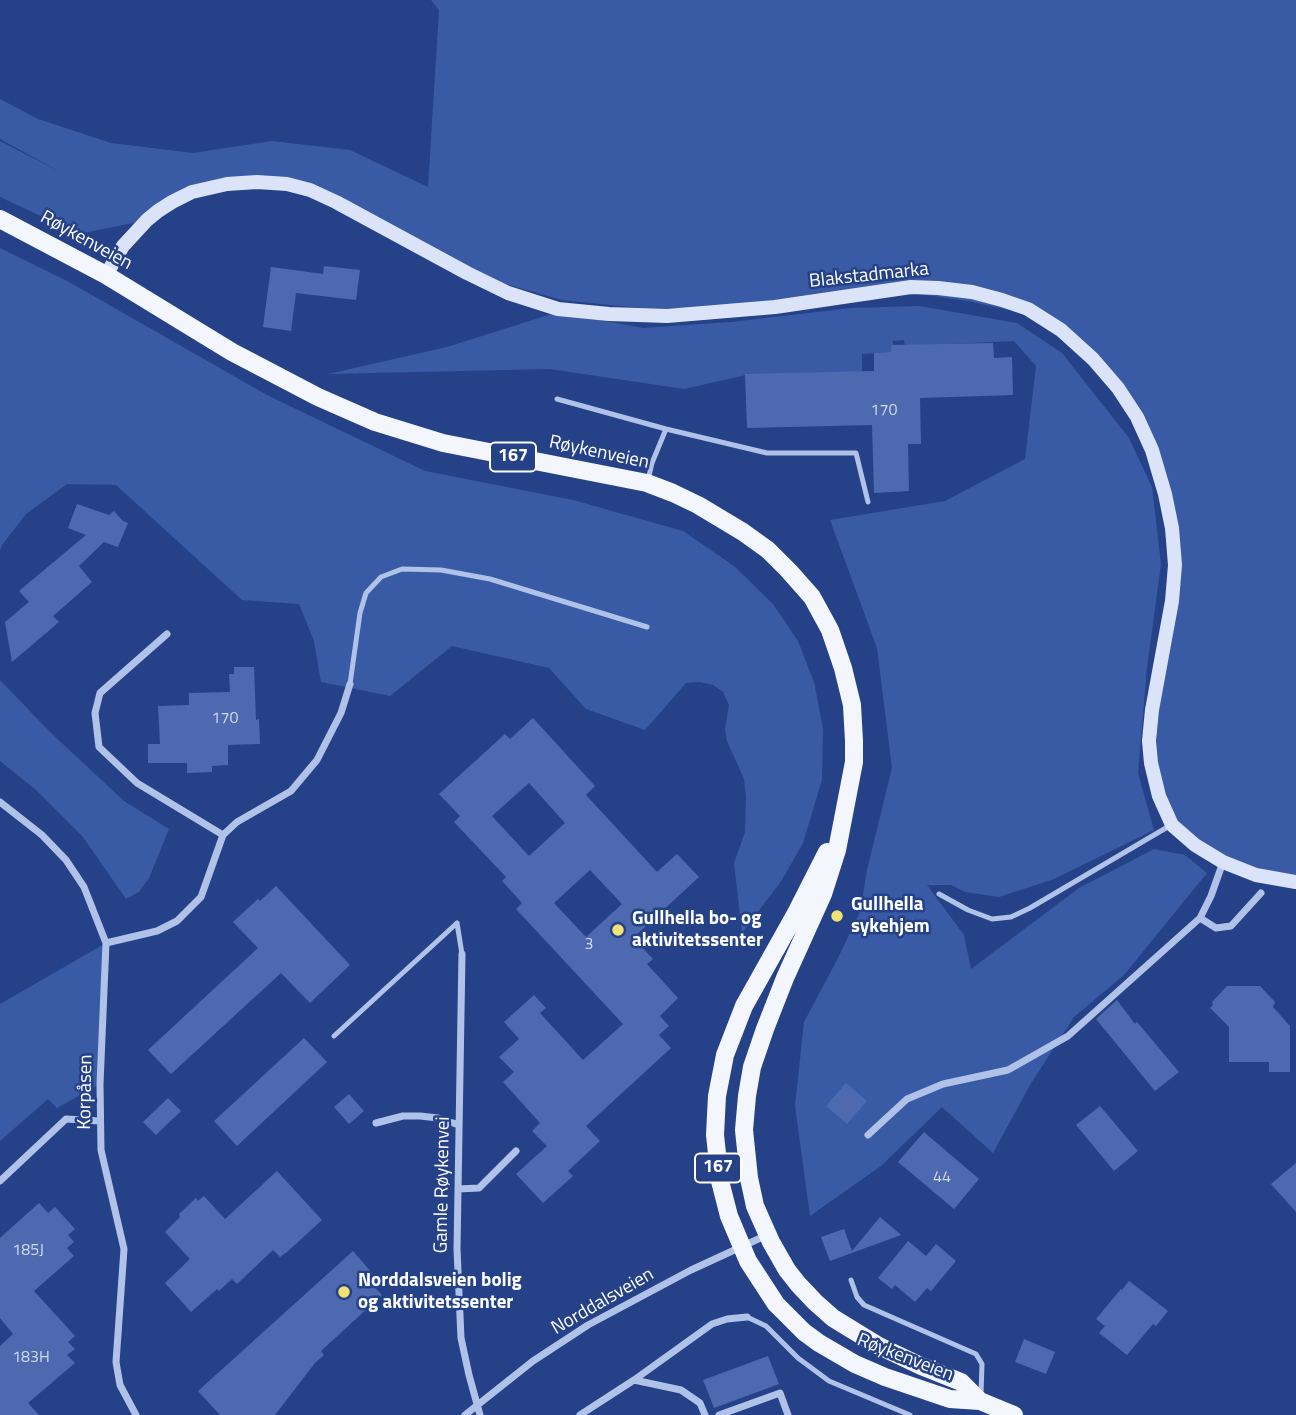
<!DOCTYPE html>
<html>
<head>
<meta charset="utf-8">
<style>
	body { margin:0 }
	canvas { display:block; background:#254188 }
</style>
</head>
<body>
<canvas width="1296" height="1415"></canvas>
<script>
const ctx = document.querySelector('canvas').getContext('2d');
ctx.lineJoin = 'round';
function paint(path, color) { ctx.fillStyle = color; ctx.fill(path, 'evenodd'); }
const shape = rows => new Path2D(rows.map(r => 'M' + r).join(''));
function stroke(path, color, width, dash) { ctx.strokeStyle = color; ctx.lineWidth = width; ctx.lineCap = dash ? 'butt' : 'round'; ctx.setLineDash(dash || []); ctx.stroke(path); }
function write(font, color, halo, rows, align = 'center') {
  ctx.font = font + ' "Titillium Web",sans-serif'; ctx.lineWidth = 5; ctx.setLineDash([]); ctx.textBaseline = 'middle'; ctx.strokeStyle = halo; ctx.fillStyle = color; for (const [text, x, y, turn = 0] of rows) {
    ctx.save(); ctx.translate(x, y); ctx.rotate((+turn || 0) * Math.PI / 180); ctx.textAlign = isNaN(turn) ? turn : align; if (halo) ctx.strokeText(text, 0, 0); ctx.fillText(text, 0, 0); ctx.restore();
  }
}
paint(shape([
	[431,0,1296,0,1296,884,1178,837,1155,763,1159,705,1178,593,1168,488,1136,416,1095,362,1022,313,968,301,912,293,668,311,562,300,467,273,310,190,257,182,192,192,147,220,79,234,0,197,0,141,62,173,0,139,0,99,38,119,111,143,193,153,272,141,350,150,428,187,439,10],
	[0,248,69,282,267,395,425,471,573,500,683,531,734,566,773,604,798,641,814,682,823,728,822,780,803,843,782,880,742,933,734,863,745,832,746,797,744,779,727,741,725,730,729,705,723,692,713,685,700,682,686,683,645,730,586,709,549,668,452,646,390,696,321,682,314,641,299,604,242,600,116,485,67,484,26,514,2,545,0,551],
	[919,306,1017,323,1062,353,1129,438,1152,487,1161,564,1147,668,1138,773,1154,830,1054,879,999,897,965,892,951,885,927,885,964,935,971,969,1079,888,1154,849,1185,855,1207,873,1124,975,1074,1017,1030,1085,993,1153,942,1107,881,1166,810,1216,795,1106,804,1022,837,960,860,912,867,870,892,768,877,648,830,520,945,501,1025,459,1036,366,1014,341,905,346,904,340,893,341,893,352,862,354,862,372,746,375,684,389,550,369,328,374,447,347,558,312,643,328,731,322,851,308],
	[0,680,50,732,124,801,169,829,149,878,139,892,126,899,83,837,36,790,0,761],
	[106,943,100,1084,57,1108,48,1099,0,1141,0,1004]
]), '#395aa5');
paint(shape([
	[324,266,360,270,356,300,296,293,291,331,263,327,271,267,323,274],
	[993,343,994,358,1012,357,1013,395,920,398,921,444,908,444,909,491,874,493,872,425,747,428,745,374,874,371,874,353,891,352,891,345],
	[77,504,109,515,114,511,123,521,128,523,118,547,104,542,79,566,92,582,53,616,59,622,12,662,5,622,29,602,19,591,86,535,68,528],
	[234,667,254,667,256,720,259,719,260,744,228,745,228,765,212,766,212,772,187,773,187,763,148,763,148,744,160,744,158,706,189,705,189,693,230,692,229,674,234,674],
	[533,718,595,786,586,795,657,872,677,854,699,877,633,938,653,959,647,964,678,998,660,1016,669,1026,659,1035,671,1048,586,1126,600,1141,568,1171,573,1176,543,1203,516,1174,547,1146,532,1131,540,1123,503,1082,514,1072,499,1057,519,1039,504,1022,534,995,546,1008,540,1013,583,1060,623,1024,516,909,522,903,502,881,506,877,454,822,460,816,439,794,505,734,510,739],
	[529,783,565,823,529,856,492,816],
	[590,870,622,904,586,937,554,903],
	[276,886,350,965,310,1003,281,973,171,1074,148,1050,258,948,233,922,258,899,260,901],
	[1227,986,1260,986,1275,1002,1273,1007,1290,1026,1290,1072,1269,1072,1269,1062,1229,1062,1229,1027,1210,1008,1213,1005,1212,1002],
	[1117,1000,1135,1024,1137,1022,1179,1072,1155,1091,1096,1019],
	[304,1038,327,1062,237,1146,214,1121],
	[846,1083,867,1101,847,1124,826,1106],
	[349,1094,364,1111,349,1124,334,1107],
	[168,1098,181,1111,156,1135,143,1122],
	[1100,1106,1138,1151,1114,1171,1076,1125],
	[924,1132,979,1179,954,1209,898,1162],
	[1296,1163,1296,1212,1271,1184],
	[277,1171,322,1220,287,1252,280,1257,273,1250,237,1284,232,1279,219,1291,217,1289,191,1312,165,1283,190,1259,165,1232,180,1217,179,1214,196,1198,198,1201,204,1196,225,1219],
	[39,1203,48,1213,55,1207,75,1229,68,1235,74,1242,67,1248,74,1256,34,1291,75,1336,68,1342,75,1349,67,1355,75,1363,28,1403,39,1415,0,1415,0,1346,13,1334,0,1318,0,1238],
	[880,1217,901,1235,830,1261,821,1237,844,1229,852,1251],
	[908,1241,926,1256,936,1244,956,1261,931,1291,927,1288,915,1302,895,1285,892,1289,878,1278],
	[353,1251,373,1274,367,1279,382,1295,321,1351,324,1355,315,1363,275,1415,220,1415,198,1391],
	[1129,1281,1168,1311,1156,1326,1153,1324,1127,1355,1099,1333,1105,1326,1096,1319,1121,1289,1122,1290],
	[1024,1339,1055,1352,1046,1374,1015,1362],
	[768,1356,779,1384,714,1408,703,1380]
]), '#4d6ab0');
stroke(shape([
	[557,399,666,429],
	[648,480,652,463,666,429,767,453,856,453,868,502],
	[350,684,360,613,366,593,381,577,402,569,441,570,490,579,647,627],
	[939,894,968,910,992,919,1011,917,1030,908,1171,825],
	[457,923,462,954],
	[334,1036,457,923],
	[851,1280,857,1297,864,1305,976,1354,982,1364,981,1394],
	[747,1317,766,1326,798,1358,829,1381,910,1415]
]), '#b1c2e9', 5);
stroke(shape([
	[167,634,100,693,95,713,99,747,137,783,223,835],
	[0,802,42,835,66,860,84,887,106,943,100,1084,101,1150,124,1249,116,1362,120,1385,136,1415],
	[1200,918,1216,928,1231,926,1261,893],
	[106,943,157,931,177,921,201,897,223,835,237,822,291,791,317,760,341,713,350,684],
	[462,954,457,1249,461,1338,469,1375,480,1415],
	[376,1123,403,1116,420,1116,438,1118,459,1125],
	[868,1135,907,1099,943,1084,1008,1070,1068,1036,1200,918,1211,896,1223,862],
	[0,1181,66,1119,100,1121],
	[458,1189,479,1188,516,1151],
	[634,1380,681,1390,700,1403,705,1415],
	[465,1415,533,1361,588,1325,691,1270,767,1235],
	[580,1415,634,1380,712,1324,727,1319,747,1317],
	[719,1415,780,1393,788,1415]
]), '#b1c2e9', 7);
stroke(shape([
	[106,275,123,246,147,220,158,211,172,202,192,192,227,184,257,182,287,184,310,190,336,202,467,273,508,293,558,309,609,314,667,316,775,307,911,287,938,288,972,292,1002,300,1028,309,1061,330,1093,359,1118,388,1137,417,1152,450,1165,494,1172,528,1175,565,1172,601,1152,710,1149,741,1151,763,1159,796,1172,825,1195,845,1223,862,1256,875,1296,882]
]), '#dbe3f8', 14);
stroke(shape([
	[0,219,106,275,232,352,318,397,375,422,443,443,647,483,673,493,698,505,743,532,768,550,789,571,812,597,830,630,843,668,852,705,854,741,854,762,837,850,823,894,785,978,765,1029,752,1067,747,1096,744,1130,749,1178,755,1206,771,1242,787,1270,798,1284,815,1302,833,1318,877,1345,921,1366,961,1382,980,1401],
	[827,852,795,915,744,1006,725,1055,717,1096,715,1135,720,1181,729,1216,748,1261,776,1304,804,1332,819,1343,855,1364,885,1377,950,1399,980,1401,1014,1415]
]), '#f4f6fe', 18);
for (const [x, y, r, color] of [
	[837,916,7,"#f3e175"],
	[618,930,7,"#f3e175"],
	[344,1292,7,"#f3e175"]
]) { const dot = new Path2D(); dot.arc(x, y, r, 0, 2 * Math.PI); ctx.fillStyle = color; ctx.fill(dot); stroke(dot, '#254188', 2.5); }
write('16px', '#d2daeb', null, [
	["170",884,411],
	["170",225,719],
	["3",589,945],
	["44",942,1178],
	["185J",28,1251],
	["183H",31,1358]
]);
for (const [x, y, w] of [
	[513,457,46],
	[718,1168,46]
]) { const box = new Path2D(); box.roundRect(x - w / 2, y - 14.5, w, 29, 5); ctx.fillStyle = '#254188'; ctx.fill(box); stroke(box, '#fff', 2); }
write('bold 18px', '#fff', null, [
	["167",513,457],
	["167",718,1168]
]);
write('19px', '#fff', '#254188', [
	["Røykenveien",86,241,29],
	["Blakstadmarka",869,276,-6],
	["Røykenveien",599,453,12],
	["Korpåsen",86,1092,-89],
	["Gamle Røykenvei",443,1185,-89],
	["Norddalsveien",603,1302,-30],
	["Røykenveien",905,1358,21]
]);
write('bold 19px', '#fff', '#254188', [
	["Gullhella",851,905],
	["sykehjem",851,927],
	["Gullhella bo- og",632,919],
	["aktivitetssenter",632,941],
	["Norddalsveien bolig",358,1281],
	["og aktivitetssenter",358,1303]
], 'left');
</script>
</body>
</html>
